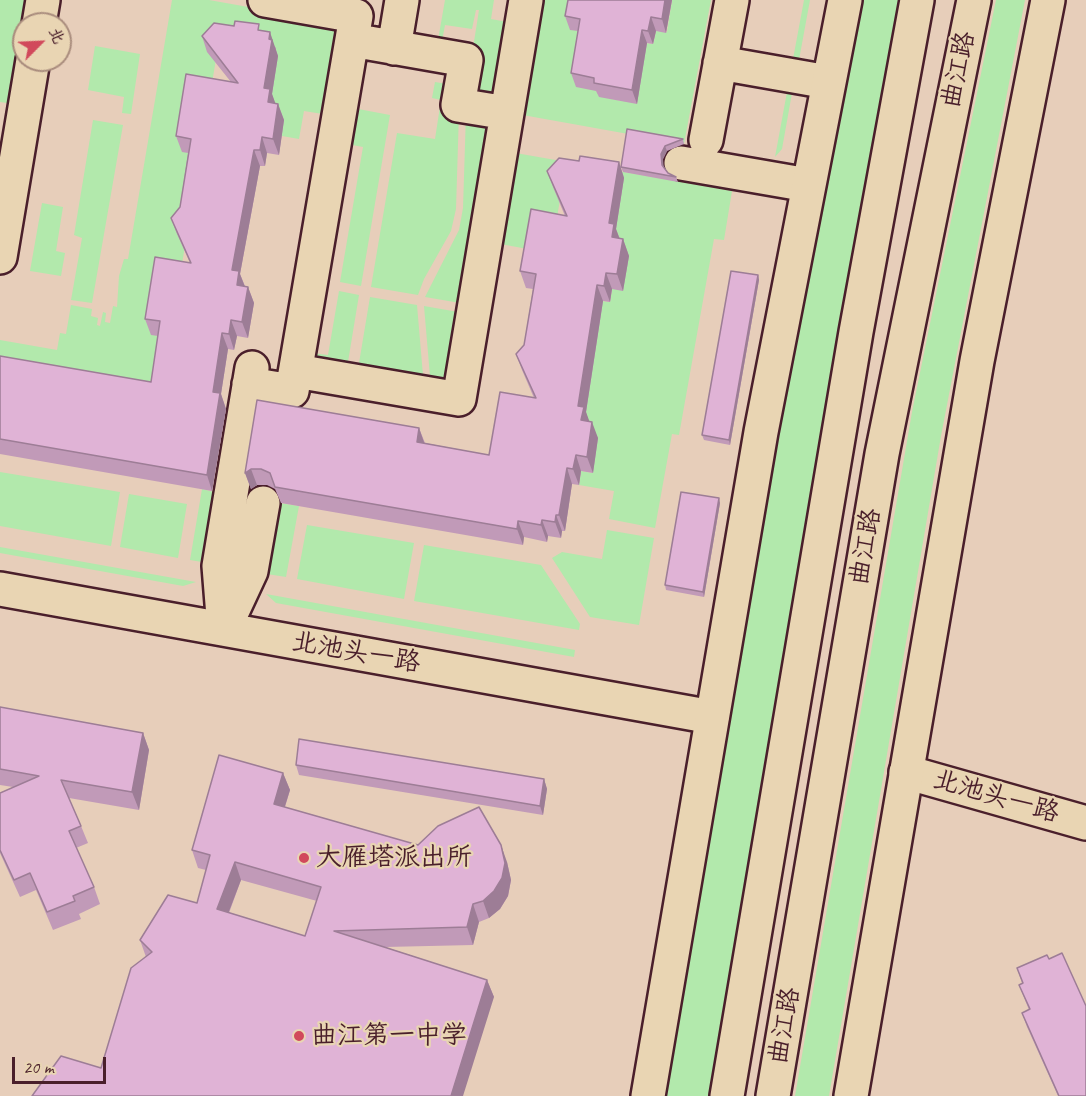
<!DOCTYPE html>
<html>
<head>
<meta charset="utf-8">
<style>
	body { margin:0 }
	#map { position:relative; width:1086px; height:1096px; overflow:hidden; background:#e7ceba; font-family:Caveat,"LXGW WenKai TC",sans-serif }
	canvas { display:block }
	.north { position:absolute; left:12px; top:12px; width:60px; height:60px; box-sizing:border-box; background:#e9d5b3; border:2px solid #a98c7d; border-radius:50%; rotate:66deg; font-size:16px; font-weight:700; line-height:24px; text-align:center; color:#4a1f2b }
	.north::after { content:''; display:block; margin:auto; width:21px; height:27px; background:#d1495b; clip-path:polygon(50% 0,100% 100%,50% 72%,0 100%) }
	.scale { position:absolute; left:12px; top:1057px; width:94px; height:27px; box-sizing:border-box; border:3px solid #4a1f2b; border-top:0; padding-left:8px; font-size:18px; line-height:21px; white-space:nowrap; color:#4a1f2b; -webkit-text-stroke:4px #e9d5b3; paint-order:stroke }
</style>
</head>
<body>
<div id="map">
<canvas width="1086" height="1096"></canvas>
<div class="north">北</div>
<div class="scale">20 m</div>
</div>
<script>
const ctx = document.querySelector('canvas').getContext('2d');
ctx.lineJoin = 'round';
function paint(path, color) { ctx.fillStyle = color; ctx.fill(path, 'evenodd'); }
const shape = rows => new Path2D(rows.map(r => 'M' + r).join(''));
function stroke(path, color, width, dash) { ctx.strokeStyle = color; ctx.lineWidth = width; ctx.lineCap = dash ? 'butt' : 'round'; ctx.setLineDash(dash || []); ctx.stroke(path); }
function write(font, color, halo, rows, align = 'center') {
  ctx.font = font + ' Caveat,"LXGW WenKai TC",sans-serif'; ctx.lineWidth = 4.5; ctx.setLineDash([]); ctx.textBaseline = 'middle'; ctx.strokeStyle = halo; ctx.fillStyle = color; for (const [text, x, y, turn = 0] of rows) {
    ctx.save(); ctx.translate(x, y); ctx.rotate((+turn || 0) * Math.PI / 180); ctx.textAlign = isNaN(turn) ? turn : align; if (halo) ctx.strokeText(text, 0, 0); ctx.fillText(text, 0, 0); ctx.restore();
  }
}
paint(shape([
	[0,0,31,0,24,24,24,43,14,104,0,102],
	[172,0,209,0,344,24,329,115,304,111,299,139,282,136,216,59,180,276,151,334,169,338,158,392,0,371,0,340,57,350,60,333,66,334,71,305,92,309,91,316,98,318,97,325,100,326,103,312,106,313,105,322,110,323,113,306,117,307,119,276,124,259,128,259],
	[445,0,494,0,491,19,513,23,500,101,474,96,470,67,479,10,476,10,472,29,445,25,442,41,438,40],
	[536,0,575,0,588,33,599,96,621,101,644,43,653,44,656,31,667,32,672,0,711,0,684,144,517,114],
	[804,0,810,0,799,60,793,59],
	[863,0,899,0,832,368,709,1096,665,1096,789,374],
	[996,0,1025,0,941,436,829,1096,795,1096,912,412],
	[95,46,140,54,131,114,122,113,124,97,88,90],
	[435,82,447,84,459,112,456,209,451,231,424,279,418,295,371,287,397,133,435,139,441,100,432,98],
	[787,92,792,93,782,149,775,157],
	[353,108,390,115,361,286,340,282,363,147,347,144],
	[466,113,498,119,466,304,425,297,459,230,463,208],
	[93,120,123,125,92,303,71,300,82,238,74,235],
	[510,152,732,191,724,240,714,239,679,435,672,434,655,528,609,519,614,491,579,485,581,471,592,473,580,421,601,301,610,302,612,289,561,194,555,229,533,250,495,243],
	[42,203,63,207,56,251,65,253,61,276,30,271],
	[339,291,359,295,346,374,309,367,312,353,328,355],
	[370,297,417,305,424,387,357,375],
	[424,306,464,313,451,392,431,388],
	[0,472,120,492,111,546,0,526],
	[202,489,214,492,202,562,190,560],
	[129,494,187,504,178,558,120,547],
	[279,503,299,506,286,577,267,574],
	[307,525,414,543,404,599,297,579],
	[607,530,654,538,639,625,590,617,552,558,562,552,602,559],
	[424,545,541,565,580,624,579,630,414,601],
	[0,547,196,582,183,586,0,553],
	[266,594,575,650,574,657,276,603]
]), '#b2e9ac');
const minor = shape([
	[39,24,43,0],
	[394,48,402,0],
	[720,63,828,82],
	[507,113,526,0],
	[706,140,732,0],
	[681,163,808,185],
	[0,257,33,60],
	[296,371,459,399,507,113,458,105,466,60,352,40],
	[249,384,292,391,356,16,265,0],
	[0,589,712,717],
	[224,629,219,566,252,368],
	[224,629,251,571,263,503],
	[906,772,1086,823]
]);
const major = shape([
	[648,1096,761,432,845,0],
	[851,1096,977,361,1048,0]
]);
const highway = shape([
	[727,1096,856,332,917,0],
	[773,1096,882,454,974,0]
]);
stroke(minor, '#4a1f2b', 38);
stroke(major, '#4a1f2b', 38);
stroke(highway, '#4a1f2b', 38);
stroke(minor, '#e9d5b3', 33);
stroke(major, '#e9d5b3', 33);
stroke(highway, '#e9d5b3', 33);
paint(shape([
	[672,0,666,33,656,31,653,44,647,43,637,104,599,97,596,91,576,87,571,73,578,31,570,30,565,16],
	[261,31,276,48,276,50,278,56,272,94,275,103,278,104,284,120,279,155,267,153,265,166,260,166,240,274,245,286,248,287,254,303,248,338,237,336,234,350,228,349,221,394,226,409,212,491,0,454,0,356,151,382,158,336,151,335,145,319,190,263,177,234,171,218,180,207,188,153,182,152,176,136,231,82,207,52,202,36],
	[627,129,683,139,684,144,667,151,663,159,663,167,668,173,676,177,678,182,623,172,621,167],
	[579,161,619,162,624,178,616,229,620,239,623,239,629,256,623,291,612,289,610,302,603,301,586,412,589,422,598,438,593,473,581,471,579,485,572,484,565,531,562,531,561,538,548,536,547,542,524,537,523,545,281,503,275,489,267,485,257,485,251,489,245,473,257,400,419,428,425,443,489,455,534,398,522,370,516,354,524,345,533,289,526,288,520,271,565,216,553,187,547,171],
	[758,275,759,280,730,445,704,440,702,435],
	[720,503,704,597,666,590,665,585],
	[0,707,143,733,149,750,139,810,69,798,81,826,88,843,76,848,94,887,100,904,79,914,81,919,53,930,36,890,20,897,0,853,0,793,13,787,0,785],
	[296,765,544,779,547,789,543,815,299,775],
	[283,773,290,790,285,807,418,845,507,862,511,880,508,896,500,909,489,918,479,922,473,945,385,947,487,980,494,997,101,1068,146,957,140,940,197,903,206,870,198,868,192,850],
	[241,880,317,901,305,936,229,913],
	[1017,968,1086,1096,1058,1096,1027,1027,1022,1013,1029,1010,1019,985,1022,983]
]), '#c19ab8');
paint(shape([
	[665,0,672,0,666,33,662,19],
	[651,17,656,31,653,44,648,31],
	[642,30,647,43,637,104,632,90],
	[270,32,278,56,272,94,276,105,268,102,264,88],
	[278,104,284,120,279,155,273,139],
	[262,137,267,153,265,166,260,150],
	[665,146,667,151,663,159,664,170,662,165,661,154],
	[254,150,260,166,240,274,245,287,242,301,232,270],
	[619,162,624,178,616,229,620,240,612,237,609,223],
	[623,239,629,256,623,291,617,274],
	[606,273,612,289,610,302,604,286],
	[758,275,759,280,730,445,729,440],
	[597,285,603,301,586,412,590,423,581,420,578,406],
	[248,287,254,303,248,338,242,322],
	[231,320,237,336,234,350,229,334],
	[222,333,228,349,221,394,226,409,212,491,207,475,213,392],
	[592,422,598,438,593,473,587,457],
	[419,428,425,445,417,442],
	[576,455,581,471,579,485,573,469],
	[567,468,572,484,565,531,559,515],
	[251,469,257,485,251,489,245,473],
	[719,498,720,503,704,597,703,592],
	[556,515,562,531,561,538,555,522],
	[542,520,548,536,547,542,541,525],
	[518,521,524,537,523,545,517,529],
	[143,733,149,750,139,810,132,792],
	[283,773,290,790,280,822,274,804],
	[544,779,547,789,543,815,540,806],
	[501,845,507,862,511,880,508,896,500,909,489,918,483,901],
	[235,862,241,880,223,927,217,909],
	[473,904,479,922,473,945,467,927],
	[487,980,494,997,463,1096,451,1096]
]), '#9d7d96');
const building = shape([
	[568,0,665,0,662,19,651,17,648,31,642,30,632,90,594,83,594,78,571,73,580,19,565,16,568,0],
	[235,21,259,24,258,30,270,32,269,39,272,40,264,88,270,89,268,102,278,104,273,139,262,137,260,150,254,150,232,270,239,271,237,285,248,287,242,322,231,320,229,334,222,333,213,392,220,393,207,475,0,439,0,356,151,382,160,321,145,319,155,257,191,263,171,218,180,207,191,139,176,136,186,74,238,83,202,36,214,23,234,26,235,21],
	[627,129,683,139,665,146,661,154,662,165,668,173,676,177,621,167,627,129],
	[580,156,619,162,609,223,614,224,612,237,623,239,617,274,606,273,604,286,597,285,578,406,584,407,581,420,592,422,587,457,576,455,573,469,567,468,559,515,556,515,555,522,542,520,541,525,518,521,517,529,275,487,270,473,261,469,251,469,245,473,257,400,419,428,417,442,489,455,500,392,536,398,516,354,524,345,536,274,520,271,531,209,567,216,547,171,559,158,579,161,580,156],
	[731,271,758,275,729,440,702,435,731,271],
	[681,492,719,498,703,592,665,585,681,492],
	[0,707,143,733,132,792,61,780,81,826,69,831,94,887,73,896,75,901,47,912,30,873,14,880,0,850,0,793,39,776,0,769,0,707],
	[299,739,544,779,540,806,296,765,299,739],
	[219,755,283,773,274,804,418,845,438,826,479,807,501,845,505,863,502,878,494,891,483,901,473,904,467,927,334,931,487,980,451,1096,32,1096,61,1056,101,1068,131,968,152,952,140,940,168,895,197,903,210,855,192,850,219,755],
	[235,862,321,887,305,936,217,909,235,862],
	[1062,953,1086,1006,1086,1096,1059,1096,1022,1013,1030,1009,1019,985,1023,983,1017,968,1047,955,1049,959,1062,953]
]);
paint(building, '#e0b3d6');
stroke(building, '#9d7d96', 1.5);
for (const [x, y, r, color] of [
	[304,858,6,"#d1495b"],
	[299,1036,6,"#d1495b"]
]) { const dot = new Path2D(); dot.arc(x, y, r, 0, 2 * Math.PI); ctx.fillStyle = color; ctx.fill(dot); stroke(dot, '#e9d5b3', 2); }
write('26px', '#4a1f2b', '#e9d5b3', [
	["曲江路",959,70,-78],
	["曲江路",866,547,-80],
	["北池头一路",356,653,10],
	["北池头一路",996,797,16],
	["曲江路",785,1026,-80]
]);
write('26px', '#4a1f2b', '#e9d5b3', [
	["大雁塔派出所",316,858],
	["曲江第一中学",311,1036]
], 'left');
</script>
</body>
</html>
